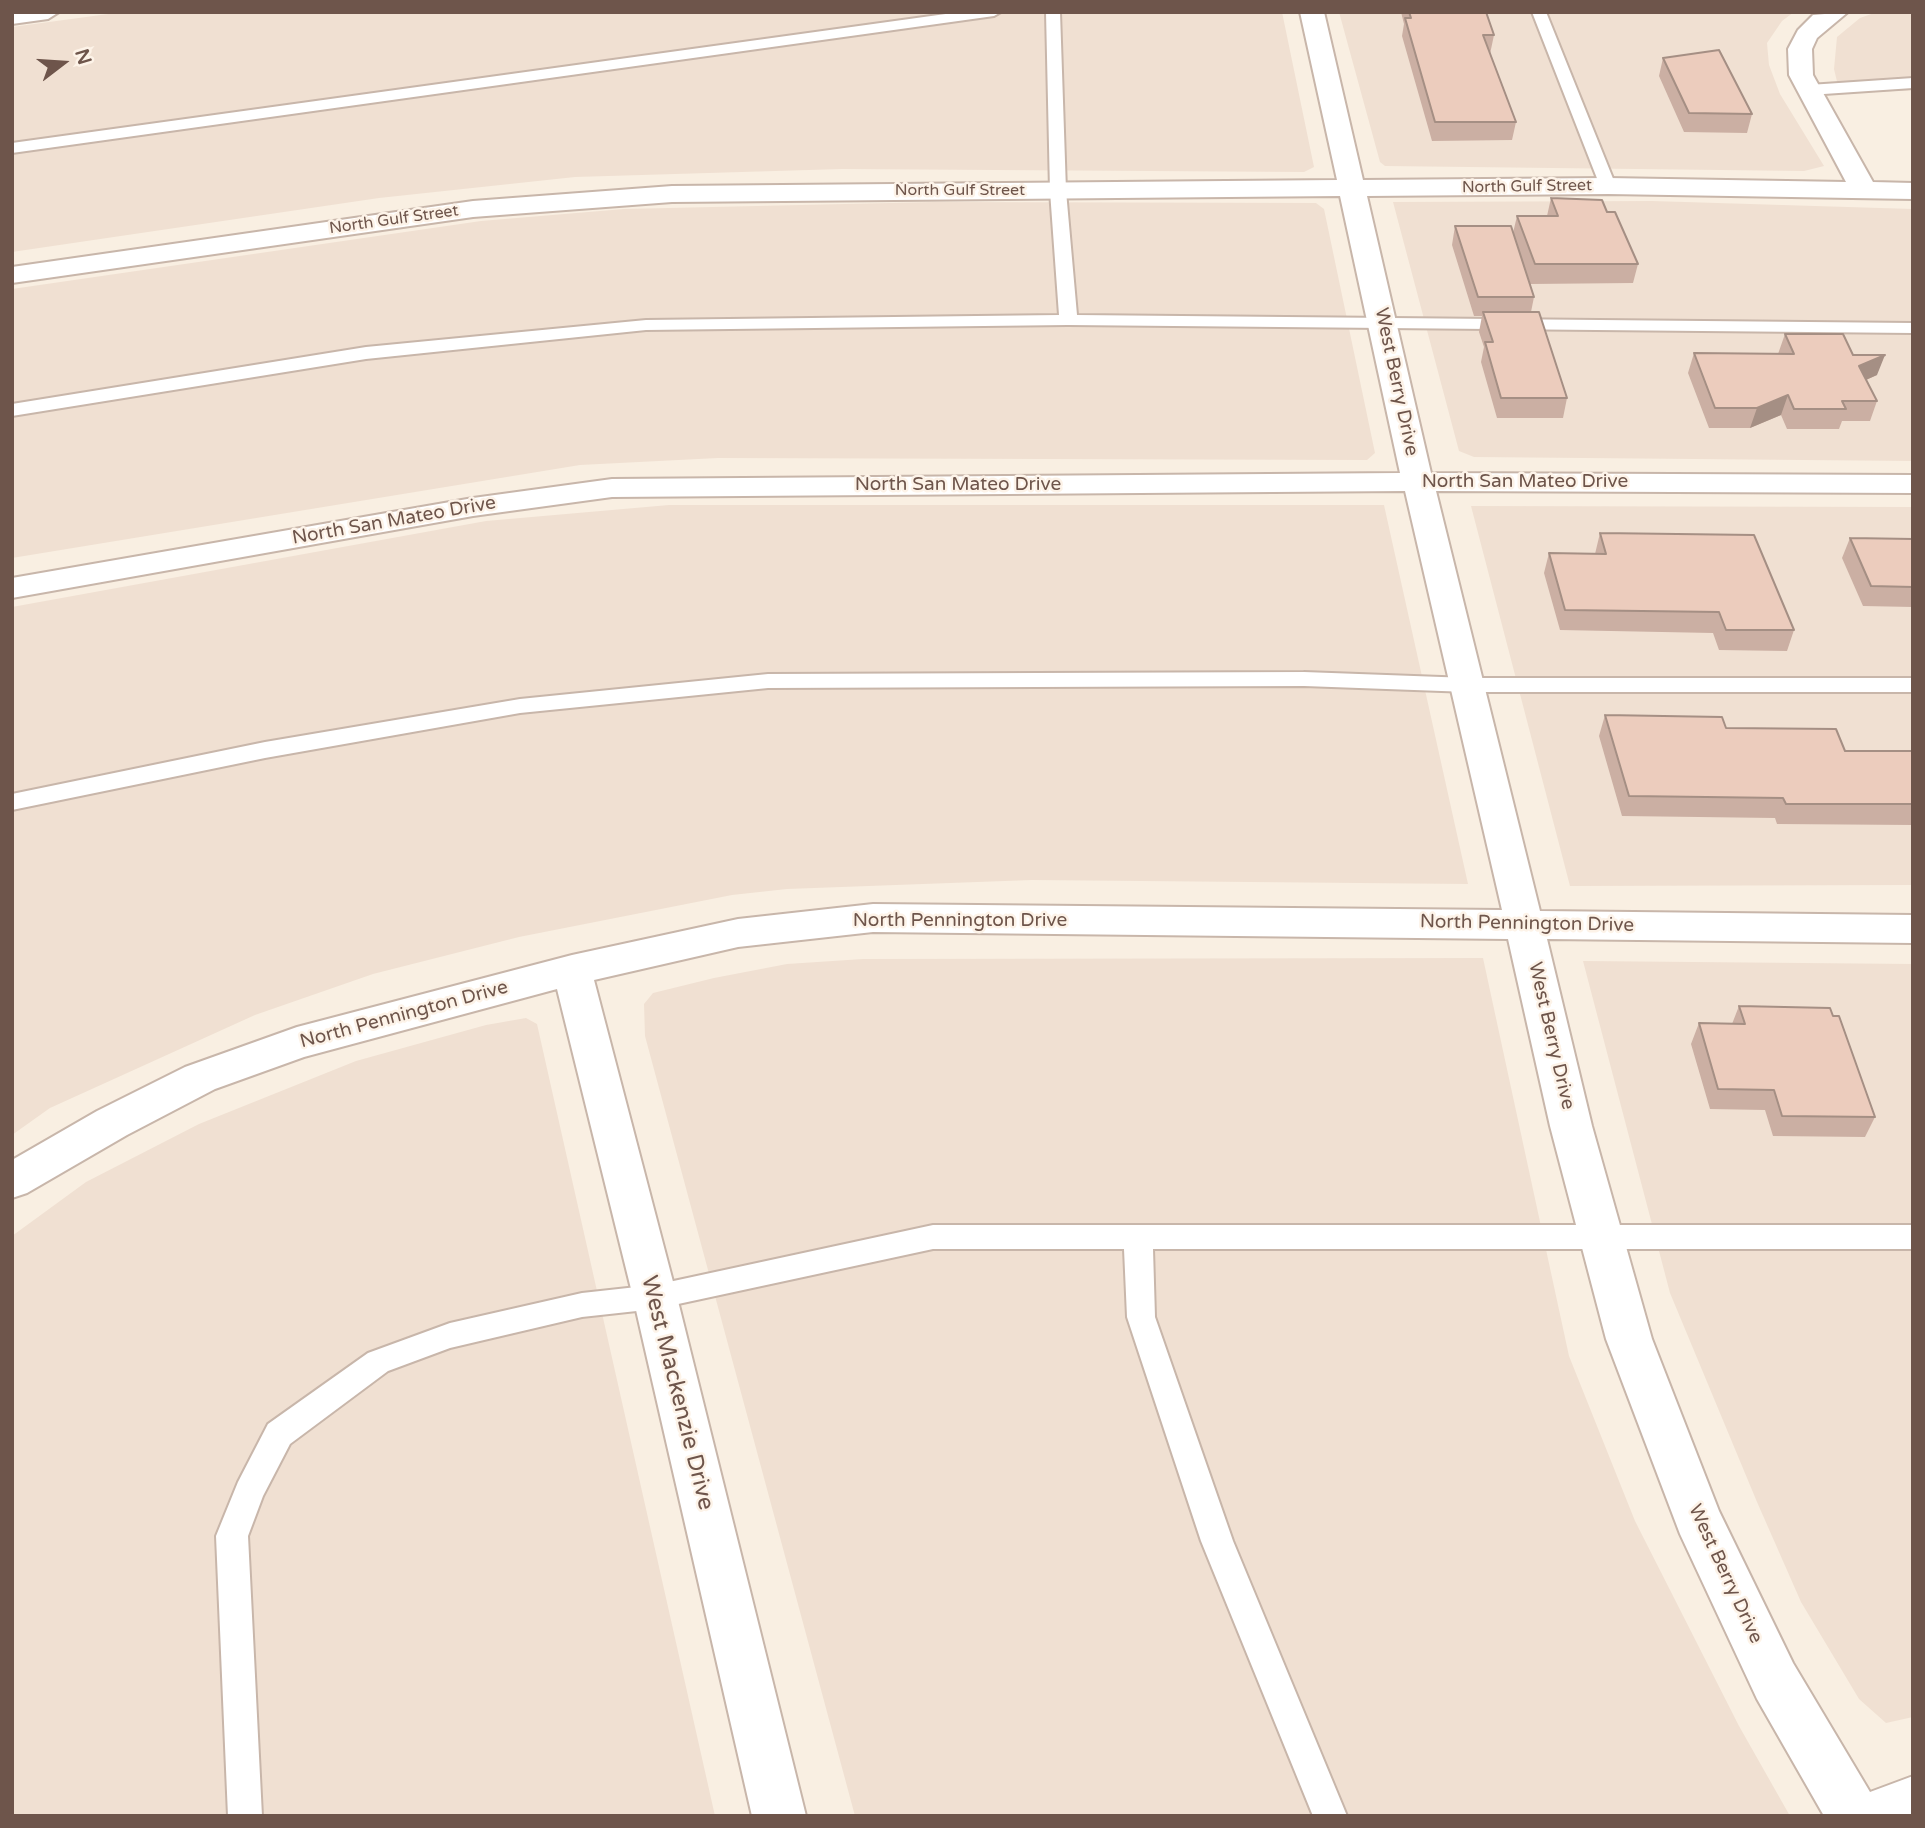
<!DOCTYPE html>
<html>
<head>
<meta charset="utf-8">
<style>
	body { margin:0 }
	#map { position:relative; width:1925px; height:1828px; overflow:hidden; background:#f9efe2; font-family:"Varela Round",sans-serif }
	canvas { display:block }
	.frame { position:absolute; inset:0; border:14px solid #6e554b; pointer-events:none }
	.north { position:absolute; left:28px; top:28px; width:70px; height:70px; -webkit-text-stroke:5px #fdf3e8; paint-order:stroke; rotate:73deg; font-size:19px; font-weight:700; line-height:28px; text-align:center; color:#6e554b }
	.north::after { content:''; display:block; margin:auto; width:24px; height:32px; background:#6e554b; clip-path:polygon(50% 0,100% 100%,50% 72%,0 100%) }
</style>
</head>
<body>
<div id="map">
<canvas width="1925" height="1828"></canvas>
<div class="frame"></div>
<div class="north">N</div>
</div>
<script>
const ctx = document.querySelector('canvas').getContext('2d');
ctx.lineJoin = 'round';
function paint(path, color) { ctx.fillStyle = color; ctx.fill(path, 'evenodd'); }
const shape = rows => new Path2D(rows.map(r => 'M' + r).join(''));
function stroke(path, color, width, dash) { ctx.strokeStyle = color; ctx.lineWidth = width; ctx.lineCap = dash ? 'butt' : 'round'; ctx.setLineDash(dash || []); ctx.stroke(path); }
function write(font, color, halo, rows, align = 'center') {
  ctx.font = font + ' "Varela Round",sans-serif'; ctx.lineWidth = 5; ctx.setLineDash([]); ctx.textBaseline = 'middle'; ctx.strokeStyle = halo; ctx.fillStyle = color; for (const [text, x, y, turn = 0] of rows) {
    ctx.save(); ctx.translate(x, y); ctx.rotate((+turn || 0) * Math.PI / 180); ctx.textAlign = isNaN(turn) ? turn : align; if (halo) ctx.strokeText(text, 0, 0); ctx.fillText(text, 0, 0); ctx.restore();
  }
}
paint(shape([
	[123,12,1282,12,1314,167,1304,172,842,169,575,177,379,198,12,252,12,27],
	[1339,12,1794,12,1782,21,1767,43,1769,65,1780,94,1824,166,1804,171,1385,166,1380,162],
	[1877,12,1913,12,1913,90,1840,94,1834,69,1837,37,1860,18],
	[1652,201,1913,209,1913,461,1474,457,1459,451,1393,202],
	[934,202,1316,203,1324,209,1375,453,1367,460,718,458,580,465,12,558,12,289,481,221,624,209],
	[669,505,1384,505,1468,884,1032,880,787,889,732,895,519,937,373,974,255,1015,50,1108,12,1135,12,607,486,521],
	[1471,506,1913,507,1913,885,1570,886],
	[1483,958,1569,1356,1635,1521,1739,1726,1790,1816,855,1816,645,1036,644,1004,653,993,714,978,787,964,863,959],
	[1583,961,1913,964,1913,1717,1886,1723,1859,1699,1801,1602,1757,1502,1670,1293],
	[526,1018,537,1024,715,1816,12,1816,12,1236,86,1182,199,1124,356,1061,486,1025]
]), '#f0e0d2');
const service = shape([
	[960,12,1001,12,994,16,12,153,12,143,960,12],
	[1046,12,1060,12,1066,191,1077,315,1913,323,1913,333,1068,325,646,330,366,359,12,416,12,404,366,347,646,320,1059,315,1050,191,1046,12],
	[1532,12,1546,12,1616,186,1614,190,1608,191,1600,186,1532,12],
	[1913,78,1913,88,1809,95,1801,90,1809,85,1913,78],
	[1304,672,1469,678,1913,678,1913,692,1469,692,1304,686,768,688,520,713,265,758,12,810,12,794,265,742,520,699,768,674,1304,672],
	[933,1225,1913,1225,1913,1249,1153,1249,1155,1317,1233,1541,1347,1816,1313,1816,1201,1541,1127,1317,1124,1249,933,1249,655,1309,582,1317,450,1348,388,1371,290,1444,263,1496,248,1536,262,1816,228,1816,216,1536,238,1482,268,1424,368,1353,450,1323,582,1293,655,1285,933,1225]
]);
const minor = shape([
	[12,12,59,12,48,19,12,24,12,12],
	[1300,12,1324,12,1363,180,1608,178,1846,182,1789,75,1788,49,1798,30,1813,15,1848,12,1817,38,1812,49,1813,75,1873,182,1913,183,1913,199,1608,194,1367,196,1431,473,1913,475,1913,493,1436,491,1540,911,1913,915,1913,943,1547,939,1592,1126,1652,1339,1719,1511,1793,1663,1870,1792,1913,1776,1913,1816,1824,1816,1757,1699,1680,1534,1606,1339,1550,1126,1508,939,873,932,738,947,594,980,677,1297,806,1816,752,1816,633,1297,557,989,304,1057,215,1089,127,1135,27,1193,12,1198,12,1160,97,1111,185,1067,297,1027,572,955,738,919,873,904,1502,910,1405,491,612,497,473,516,12,598,12,578,473,498,612,479,1400,473,1340,196,672,202,473,217,12,283,12,267,473,201,672,186,1337,180,1300,12]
]);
stroke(service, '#c8b6aa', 4);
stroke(minor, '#c8b6aa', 4);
paint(service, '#fff');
paint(minor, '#fff');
paint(shape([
	[1401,12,1486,12,1494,35,1490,54,1516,122,1512,140,1432,141,1402,36,1404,24],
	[1663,58,1752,114,1747,133,1684,132,1659,76],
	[1551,198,1607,212,1638,264,1633,283,1530,284,1534,297,1531,312,1567,398,1563,418,1497,418,1481,362,1484,347,1479,332,1482,316,1474,316,1452,245,1455,226,1513,233,1517,216,1547,216],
	[1785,334,1853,355,1877,375,1866,380,1877,401,1870,421,1842,421,1839,429,1787,429,1781,415,1750,428,1709,428,1688,373,1694,353,1778,354],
	[1600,533,1794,630,1787,651,1719,650,1713,633,1560,630,1544,573,1549,553,1595,554],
	[1850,538,1913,539,1913,607,1863,606,1842,558],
	[1605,715,1726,728,1845,751,1913,751,1913,825,1777,824,1775,818,1622,816,1599,736],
	[1739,1006,1833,1016,1875,1117,1865,1137,1773,1136,1765,1110,1710,1109,1691,1044,1699,1023,1732,1024]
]), '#cbafa3');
paint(shape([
	[1885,355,1877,375,1852,386,1859,366],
	[1788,395,1781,415,1750,428,1757,408]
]), '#a58f84');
const building = shape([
	[1409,12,1486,12,1494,35,1483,35,1516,122,1435,122,1405,18,1411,18,1409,12],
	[1719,50,1752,114,1689,113,1663,58,1719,50],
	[1551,198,1602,200,1607,212,1615,212,1638,264,1535,264,1517,216,1558,216,1551,198],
	[1455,226,1511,226,1534,297,1478,297,1455,226],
	[1483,312,1539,312,1567,398,1501,398,1485,342,1493,342,1483,312],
	[1785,334,1843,334,1853,355,1885,355,1859,366,1877,401,1842,401,1846,409,1794,409,1788,395,1757,408,1715,408,1694,353,1794,354,1785,334],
	[1600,533,1754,535,1794,630,1726,630,1719,612,1565,610,1549,553,1606,554,1600,533],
	[1850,538,1913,539,1913,587,1871,586,1850,538],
	[1605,715,1722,717,1726,728,1836,729,1845,751,1913,751,1913,804,1786,804,1783,798,1629,796,1605,715],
	[1739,1006,1830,1008,1833,1016,1839,1016,1875,1117,1782,1116,1774,1090,1718,1089,1699,1023,1745,1024,1739,1006]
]);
paint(building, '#ecccbd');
stroke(building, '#a58f84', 2);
write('16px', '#6e554b', '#fdf3e8', [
	["North Gulf Street",1527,187,-1],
	["North Gulf Street",960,191],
	["North Gulf Street",394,220,-8]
]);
write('19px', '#6e554b', '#fdf3e8', [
	["West Berry Drive",1396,382,78],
	["North San Mateo Drive",1525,482],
	["North San Mateo Drive",958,485],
	["North San Mateo Drive",394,521,-10],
	["North Pennington Drive",960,921],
	["North Pennington Drive",1527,924,1],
	["North Pennington Drive",404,1015,-15],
	["West Berry Drive",1551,1036,77],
	["West Berry Drive",1725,1574,65]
]);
write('23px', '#6e554b', '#fdf3e8', [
	["West Mackenzie Drive",677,1393,76]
]);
</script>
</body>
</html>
